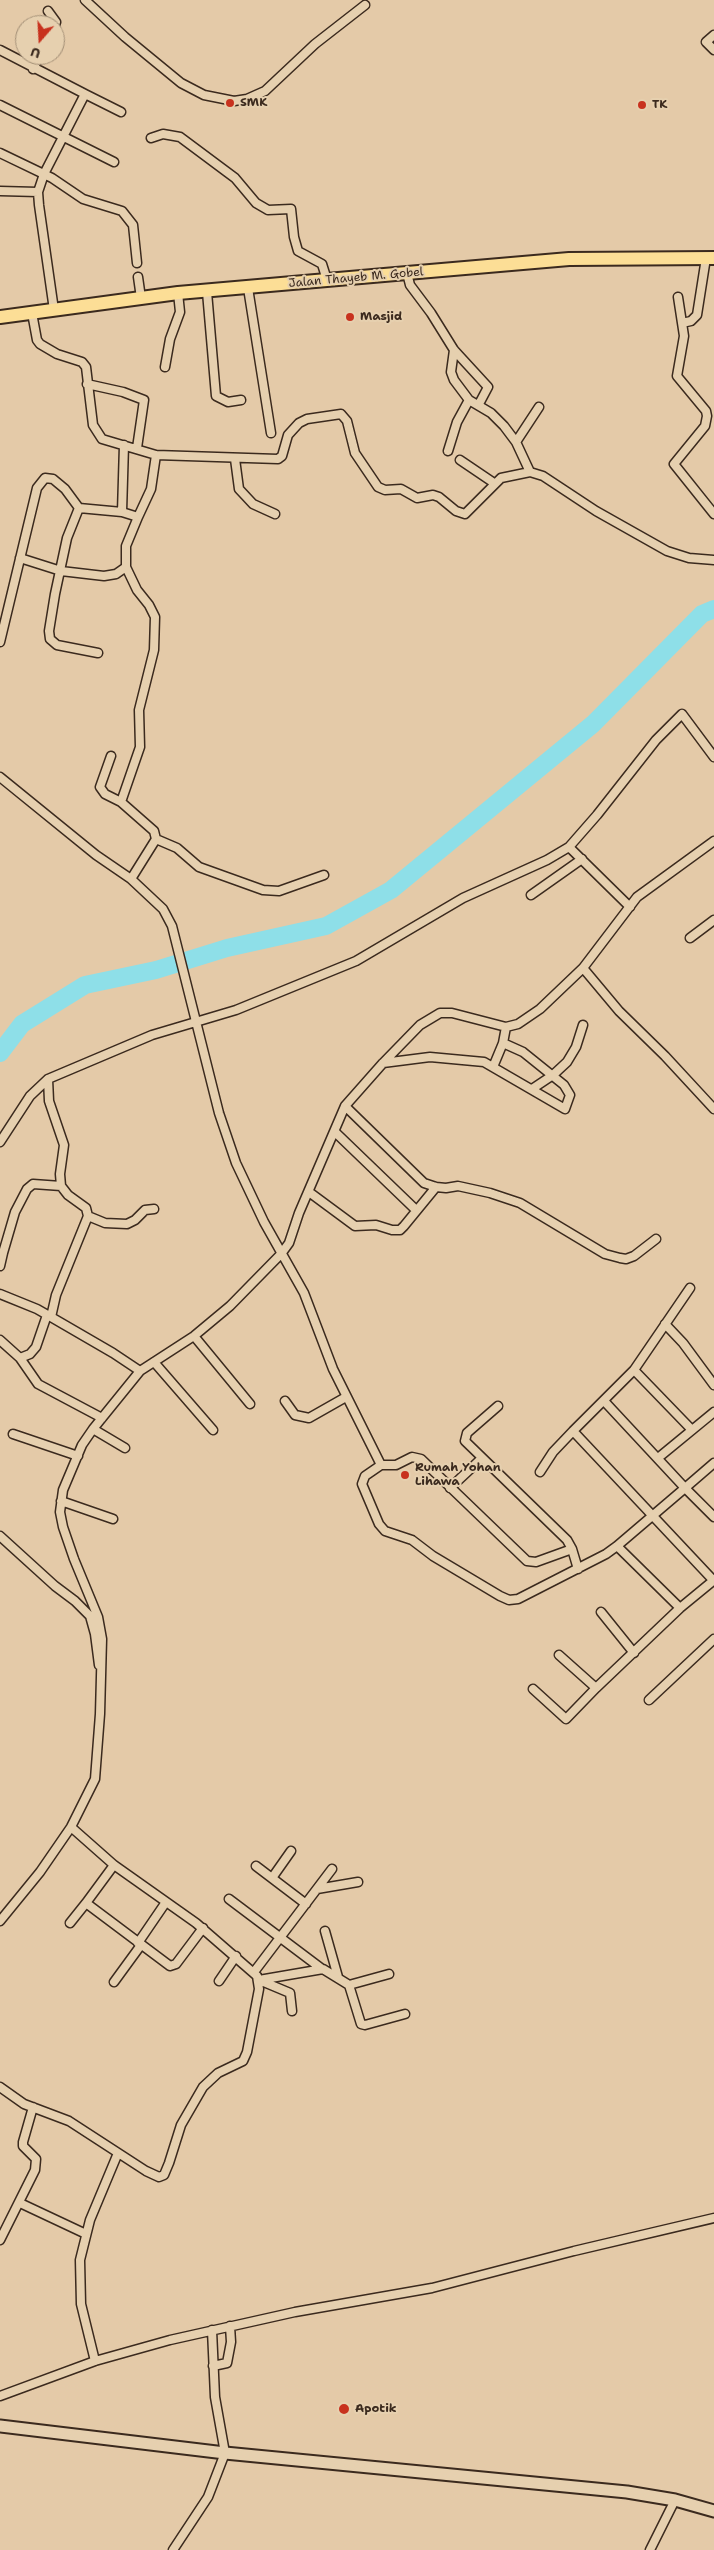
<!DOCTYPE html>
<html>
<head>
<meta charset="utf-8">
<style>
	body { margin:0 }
	#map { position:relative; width:714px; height:2550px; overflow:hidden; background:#e4caa8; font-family:"Shantell Sans",sans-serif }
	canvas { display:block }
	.north { position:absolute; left:15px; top:15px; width:50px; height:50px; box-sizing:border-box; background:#e6d0af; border:1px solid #a28e75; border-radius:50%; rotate:199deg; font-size:14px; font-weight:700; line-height:20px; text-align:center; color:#3b2a1e }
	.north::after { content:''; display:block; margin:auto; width:18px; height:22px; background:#c8321e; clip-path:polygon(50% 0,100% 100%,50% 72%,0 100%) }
</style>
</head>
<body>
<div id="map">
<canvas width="714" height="2550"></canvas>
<div class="north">U</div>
</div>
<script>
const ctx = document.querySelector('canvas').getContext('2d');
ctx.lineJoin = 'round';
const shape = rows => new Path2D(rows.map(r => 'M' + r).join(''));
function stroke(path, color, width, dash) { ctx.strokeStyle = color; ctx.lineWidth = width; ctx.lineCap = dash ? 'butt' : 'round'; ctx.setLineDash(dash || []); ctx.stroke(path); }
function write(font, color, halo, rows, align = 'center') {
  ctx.font = font + ' "Shantell Sans",sans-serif'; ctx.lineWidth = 4; ctx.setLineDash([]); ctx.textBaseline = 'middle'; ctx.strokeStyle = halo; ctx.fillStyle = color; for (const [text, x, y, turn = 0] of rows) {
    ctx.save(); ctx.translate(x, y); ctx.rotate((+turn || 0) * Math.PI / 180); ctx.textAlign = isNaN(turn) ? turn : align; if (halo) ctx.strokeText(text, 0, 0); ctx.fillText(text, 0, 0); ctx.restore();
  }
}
stroke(shape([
	[0,1053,22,1024,85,985,156,970,227,948,326,926,391,890,593,724,702,614,714,609]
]), '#8edfe8', 18);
const street = shape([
	[85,0,125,37,181,83,204,95,234,101,247,99,265,91,315,44,365,5],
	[48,11,56,22,55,25],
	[714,35,706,42,714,50],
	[0,50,85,94],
	[33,69,40,55],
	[0,105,114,162],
	[151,138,163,134,180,137,235,178,256,203,268,210,291,209,294,237,298,251,322,264,327,280],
	[0,153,52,178,83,199,122,211,133,225,137,263],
	[0,191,38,192],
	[407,273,410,285,431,313,454,350,488,387,479,404],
	[138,277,141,298],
	[248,288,271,433],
	[207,292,216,396,228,402,241,400],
	[678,297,684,336,677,376,706,411,707,416,705,426,674,464,714,514],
	[54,310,39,205,38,192,44,174,85,94,121,112],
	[32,313,37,340,40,344,57,354,82,362,86,367,93,425,102,439,156,455,278,459,282,456,288,435,299,423,307,419,341,414,347,421,355,453,378,487,385,490,401,489,417,498,433,495,439,497,456,511,465,514,501,478,530,472],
	[682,323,691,321,697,315,706,258],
	[454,350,451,372,454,380,469,400,491,413,504,426,516,442,530,472,543,476,596,511,667,551,689,558,714,560],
	[165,367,170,339,180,312,178,293],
	[87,384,123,392,144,400,137,448],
	[516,442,539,407],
	[448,451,457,422,469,400],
	[235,459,239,489,253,504,275,514],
	[460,460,494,483],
	[79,508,122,512,138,517,126,546,126,567,137,590,149,605,155,617,154,650,139,710,140,747,121,802,154,831,156,839,131,879],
	[122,512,124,445],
	[138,517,151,489,156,455],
	[20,558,61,571,104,576,116,574,126,567],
	[0,642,37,488,45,478,53,479,65,489,79,508,67,538,55,594,49,631,50,639,57,645,98,653],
	[111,756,100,787,105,794,121,802],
	[0,777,96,855,131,879,163,909,172,926,219,1113,236,1163,264,1222,304,1293,333,1369,381,1465,396,1465,412,1457,421,1459,527,1561,536,1562,572,1549,578,1569],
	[156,839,177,848,199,867,263,890,279,891,324,875],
	[569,847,630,907],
	[531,895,582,859],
	[690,938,714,920],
	[583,968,619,1011,665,1056,714,1109],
	[383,1063,430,1057,484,1062,565,1109,570,1095,564,1085,523,1052,503,1043],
	[493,1067,503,1043,506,1027],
	[532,1089,553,1075,567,1062,576,1047,583,1025],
	[345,1106,424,1183,436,1187,446,1188,458,1186,490,1193,520,1203,605,1254,620,1258,626,1259,634,1256,656,1239],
	[335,1132,416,1210],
	[0,1142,30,1096,48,1079],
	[309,1192,355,1226,376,1225,392,1230,400,1230,404,1226,436,1187],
	[88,1216,105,1223,127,1224,135,1220,145,1210,154,1209],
	[0,1253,3,1253,0,1266],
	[3,1253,15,1212,27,1189,33,1184,61,1186],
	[0,1294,37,1309,51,1317],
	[665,1324,683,1343,714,1385],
	[194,1336,250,1404],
	[0,1340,20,1358,38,1384,102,1418],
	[20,1358,30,1354,36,1347,47,1315],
	[154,1362,213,1430],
	[634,1370,692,1430],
	[140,1371,113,1353,51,1317,56,1295,88,1216,86,1208,68,1195,61,1186,60,1174,64,1145,49,1101,48,1079,152,1035,236,1010,356,961,463,898,547,860,569,847,597,815,656,740,682,714,714,757],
	[285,1401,295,1415,309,1418,346,1397],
	[605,1402,685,1488,714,1463],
	[498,1406,467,1433,465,1441,567,1540,572,1549],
	[93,1429,125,1448],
	[573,1431,634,1370,690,1288],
	[13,1434,78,1456],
	[658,1458,714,1412],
	[381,1465,365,1476,362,1484,379,1524,385,1531,412,1540,433,1556,500,1596,509,1600,518,1599,606,1554,617,1546,680,1608],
	[540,1472,553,1452,573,1431,714,1581],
	[450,1488,481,1459],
	[61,1501,113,1519],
	[0,1536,55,1586,75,1601,90,1616,95,1634,99,1665],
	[617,1546,685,1488,714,1517],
	[601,1612,634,1653],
	[559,1655,596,1688],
	[533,1689,566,1719,596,1688,680,1608,714,1580],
	[649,1700,714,1639],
	[114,1865,86,1903,170,1966,176,1964,203,1928],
	[256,1866,306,1904],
	[272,1878,291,1851],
	[317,1889,358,1882],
	[229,1899,322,1969],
	[0,1921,40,1872,71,1827,95,1779,100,1714,102,1639,98,1617,74,1559,63,1527,60,1512,63,1490,82,1445,93,1429,140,1371,194,1336,230,1306,281,1254,289,1243,299,1213,345,1106,383,1063,420,1025,440,1013,452,1013,506,1027,518,1024,540,1009,583,968,637,897,714,841],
	[70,1923,86,1903],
	[325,1931,338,1977],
	[138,1943,166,1902],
	[254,1972,332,1869],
	[259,1980,323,1969,349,1985,361,2024,365,2025,405,2014],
	[259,1980,290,1993,292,2011],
	[219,1981,236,1956],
	[114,1982,141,1945],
	[349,1985,389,1974],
	[0,2087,24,2104,69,2121,146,2171,159,2177,164,2175,169,2163,181,2125,203,2087,218,2073,243,2061,247,2052,259,1989,257,1976,196,1923,114,1865,71,1827],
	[20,2203,86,2234],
	[0,2240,35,2170,36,2159,23,2146,23,2142,33,2107],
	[95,2361,81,2304,80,2260,90,2220,118,2153],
	[213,2366,227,2363,231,2342,230,2326],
	[0,2396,95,2361,170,2340,295,2312,432,2288,574,2251,714,2218],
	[173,2550,208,2497,225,2453,215,2397,212,2330],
	[650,2550,675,2500]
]);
const secondary = shape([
	[0,2426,225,2453,627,2492,675,2500,714,2511]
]);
const primary = shape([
	[0,317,178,293,407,273,569,259,714,258]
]);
stroke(street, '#3b2a1e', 11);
stroke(secondary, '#3b2a1e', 15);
stroke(primary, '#3b2a1e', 16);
stroke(street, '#e6d0af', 8);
stroke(secondary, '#e6d0af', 11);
stroke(primary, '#fcde96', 12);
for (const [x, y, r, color] of [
	[230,103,5,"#c8321e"],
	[642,105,5,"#c8321e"],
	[350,317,5,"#c8321e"],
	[405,1475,5,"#c8321e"],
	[344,2409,6,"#c8321e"]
]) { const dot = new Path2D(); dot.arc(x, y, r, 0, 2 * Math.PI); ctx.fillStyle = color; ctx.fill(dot); stroke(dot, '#e6d0af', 2); }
write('bold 12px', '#3b2a1e', '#e6d0af', [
	["SMK",240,103],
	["TK",652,105],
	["Masjid",360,317],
	["Rumah Yohan",415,1468],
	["Lihawa",415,1482],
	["Apotik",355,2409]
], 'left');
write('12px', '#3b2a1e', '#e6d0af', [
	["Jalan Thayeb M. Gobel",356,278,-5]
]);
</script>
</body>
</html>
